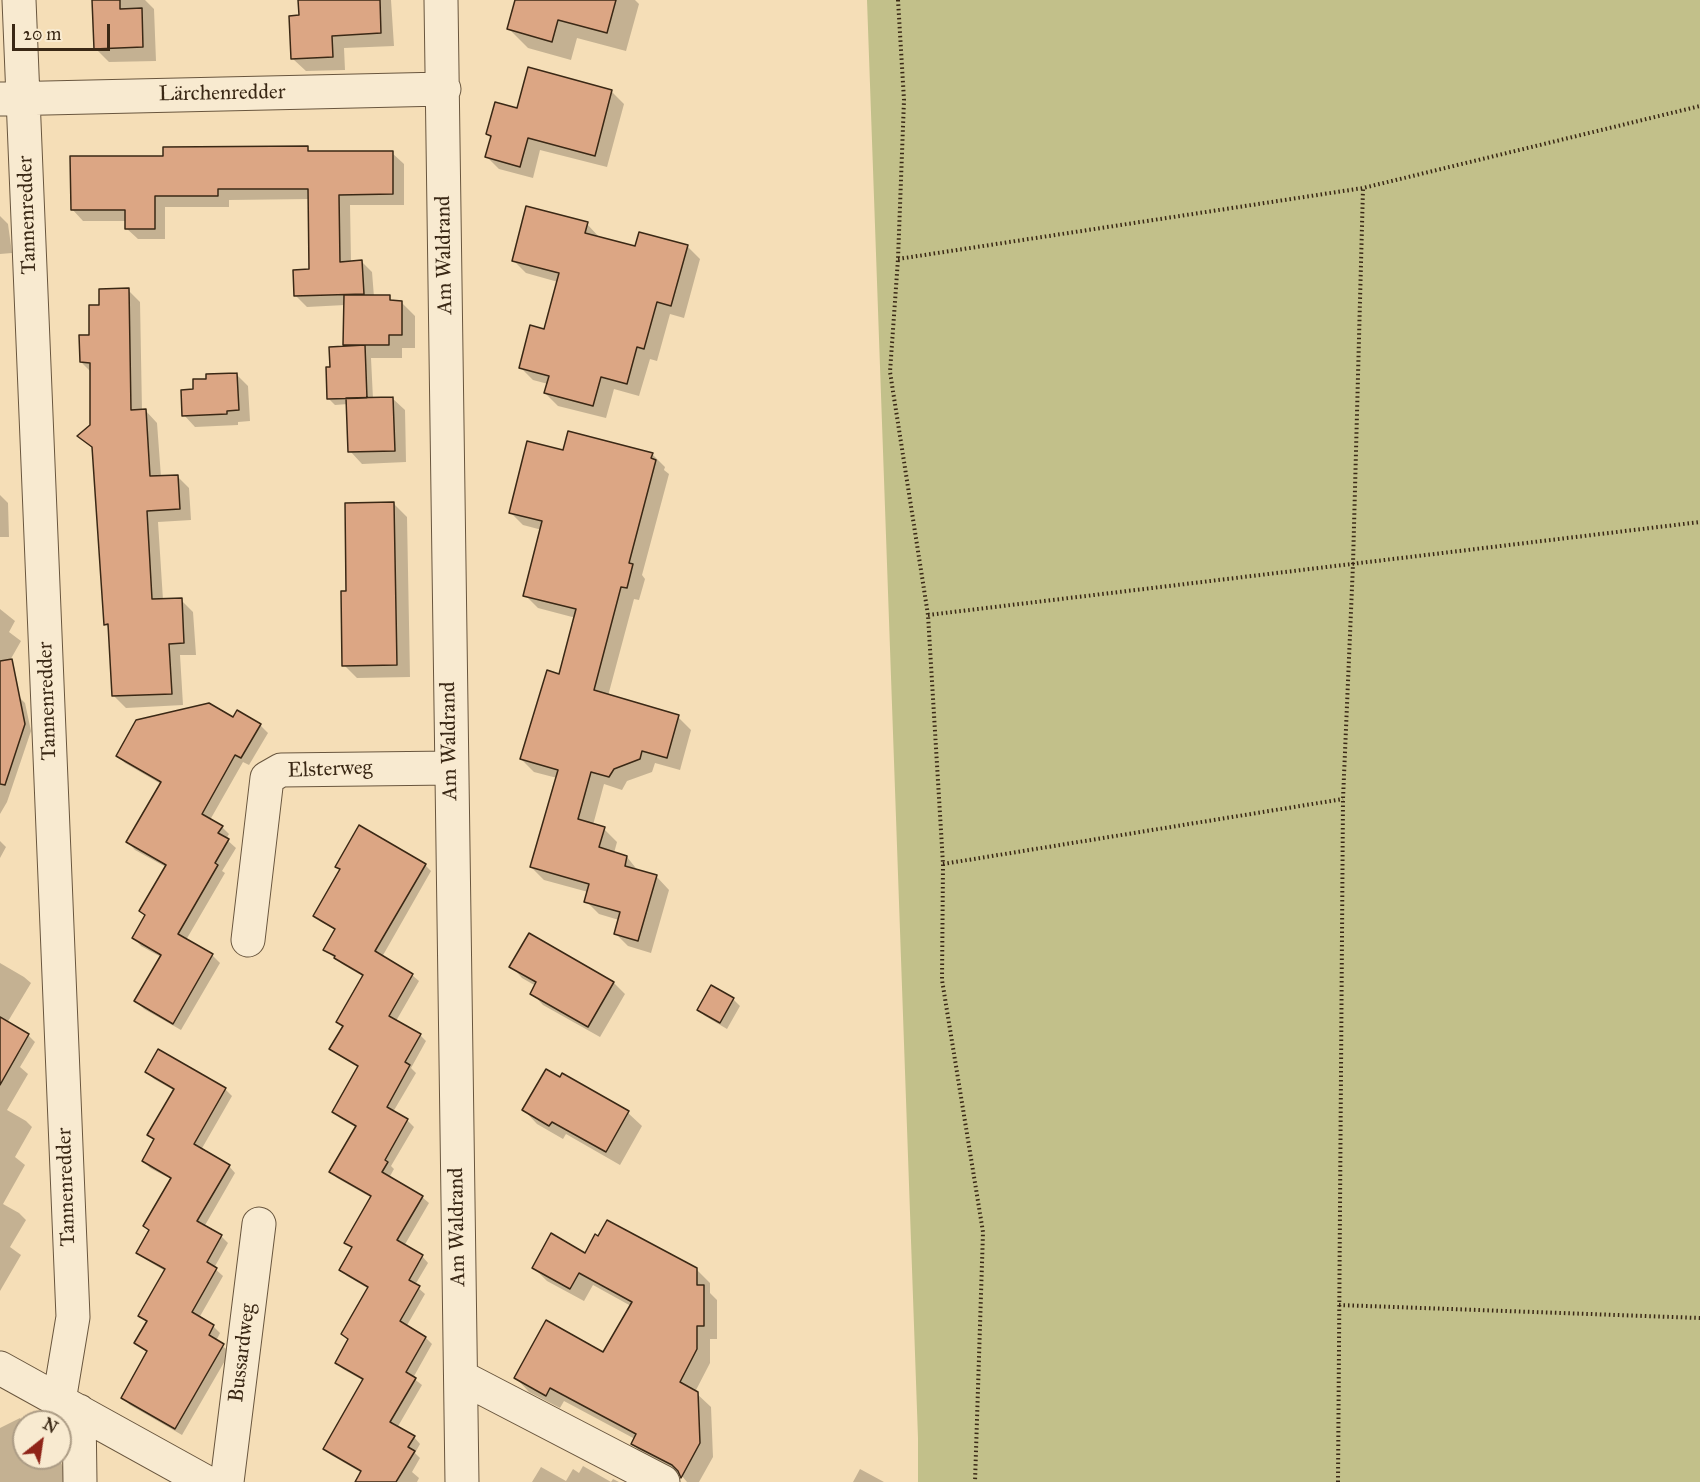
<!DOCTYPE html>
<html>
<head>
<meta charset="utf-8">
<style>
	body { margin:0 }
	#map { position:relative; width:1700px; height:1482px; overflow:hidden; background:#f5deb7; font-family:"IM FELL Great Primer",serif }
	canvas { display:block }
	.north { position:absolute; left:12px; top:1410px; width:60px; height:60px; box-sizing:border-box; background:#f8ead0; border:2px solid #ac9c85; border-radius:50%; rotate:30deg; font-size:16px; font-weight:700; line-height:24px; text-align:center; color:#3a2815 }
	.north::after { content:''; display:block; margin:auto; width:21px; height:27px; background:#8f2418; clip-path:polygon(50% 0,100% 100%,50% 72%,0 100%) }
	.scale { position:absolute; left:12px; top:24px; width:98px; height:27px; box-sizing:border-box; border:3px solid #3a2815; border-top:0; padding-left:8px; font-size:18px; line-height:21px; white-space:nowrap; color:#3a2815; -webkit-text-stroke:4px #f8ead0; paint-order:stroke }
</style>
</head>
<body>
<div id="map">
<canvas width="1700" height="1482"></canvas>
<div class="north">N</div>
<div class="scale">20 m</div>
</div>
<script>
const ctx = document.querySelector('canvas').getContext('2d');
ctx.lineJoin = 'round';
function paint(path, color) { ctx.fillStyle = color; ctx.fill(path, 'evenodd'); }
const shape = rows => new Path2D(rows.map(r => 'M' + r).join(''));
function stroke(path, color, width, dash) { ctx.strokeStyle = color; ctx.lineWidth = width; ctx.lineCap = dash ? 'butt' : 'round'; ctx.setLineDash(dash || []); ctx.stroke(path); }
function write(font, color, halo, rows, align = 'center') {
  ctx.font = font + ' "IM FELL Great Primer",serif'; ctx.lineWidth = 6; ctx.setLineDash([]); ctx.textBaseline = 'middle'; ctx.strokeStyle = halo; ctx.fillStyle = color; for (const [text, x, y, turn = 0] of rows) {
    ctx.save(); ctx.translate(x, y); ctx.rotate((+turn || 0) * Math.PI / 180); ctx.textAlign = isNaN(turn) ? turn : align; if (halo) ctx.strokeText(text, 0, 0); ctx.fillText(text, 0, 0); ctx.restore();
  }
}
paint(shape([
	[867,0,1700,0,1700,1482,918,1482,918,1438]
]), '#c2c08a');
paint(shape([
	[94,0,145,0,154,9,156,61,109,62,96,49],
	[300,0,391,0,394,46,344,48,345,70,306,71,293,59,301,17],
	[516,0,635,0,639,4,626,51,577,38,571,60,528,48,509,29],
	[612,92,624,104,607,167,540,150,533,178,499,169,487,157,492,138,487,134,518,110],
	[307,148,312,153,392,153,404,164,404,205,350,205,351,262,361,261,372,272,374,297,389,297,394,302,401,302,415,316,415,348,402,348,402,358,371,358,373,399,392,398,405,410,406,462,362,464,350,451,348,404,335,405,328,398,332,368,348,347,345,344,345,305,307,307,295,295,310,271,310,199,229,200,229,207,165,207,165,239,138,239,126,228,126,221,83,221,72,209,165,157],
	[0,216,8,224,12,253,0,254],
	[587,224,600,238,636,247,687,246,700,259,684,318,670,314,657,361,650,359,639,396,614,389,606,418,558,406,545,393,548,384,533,380,520,367,545,331,558,282,526,273,513,260],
	[128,290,140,302,142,411,145,410,157,423,161,477,177,476,189,488,191,520,158,522,163,600,181,600,193,612,196,655,180,655,183,705,126,708,114,696,110,629,105,624,93,449,80,436,92,425,91,372,81,362,101,307],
	[236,374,248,386,250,421,238,422,238,425,195,427,184,415,195,390,208,380],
	[564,452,652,454,665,467,664,470,669,474,642,575,645,579,639,600,634,599,608,696,678,717,691,730,680,770,655,763,652,772,627,781,622,790,604,784,593,825,604,829,617,842,614,853,627,857,639,872,656,876,669,890,651,953,628,946,615,933,619,920,599,914,586,901,588,892,544,880,531,867,557,778,534,772,521,759,561,676,576,618,538,608,525,595,542,530,523,525,510,512],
	[0,495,8,503,9,537,0,537],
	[394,504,407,517,410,677,357,678,344,665,347,593],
	[0,609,15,621,9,632,21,641,0,678],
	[0,685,18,696,25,703,31,731,7,802,0,814],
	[233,719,260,725,268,733,249,765,243,762,210,820,222,827,229,834,226,839,236,848,222,871,225,873,186,940,212,955,220,963,181,1030,144,1009,136,1001,161,957,141,946,134,938,146,916,141,911,166,867,135,850,128,842,161,784,125,763,118,756],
	[0,841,6,847,0,858],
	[425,865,431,871,382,957,412,975,419,981,396,1021,420,1035,426,1041,411,1068,416,1073,393,1112,407,1120,414,1127,391,1166,394,1169,389,1178,422,1197,429,1203,404,1246,422,1256,428,1263,415,1285,425,1294,406,1327,426,1338,432,1344,413,1378,422,1385,397,1428,414,1437,420,1444,415,1453,420,1458,412,1472,419,1478,417,1482,357,1482,362,1473,331,1455,325,1449,364,1381,343,1369,336,1363,349,1341,343,1334,369,1289,347,1276,341,1270,353,1249,346,1242,372,1198,337,1178,331,1172,357,1128,340,1118,333,1112,359,1068,338,1055,331,1049,344,1028,338,1022,364,977,342,964,325,950,336,930,321,922,315,915,341,870,337,866],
	[529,935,614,983,625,994,600,1037,543,1005,532,993,536,986,522,978,511,966],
	[0,963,24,977,31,983,7,1023,28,1035,35,1042,20,1067,28,1074,7,1110,26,1121,32,1127,15,1157,25,1165,3,1204,19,1213,26,1220,10,1247,21,1255,0,1291],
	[712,987,734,1000,740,1006,727,1029,705,1016,698,1010],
	[147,1072,225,1089,232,1096,201,1150,229,1166,235,1173,204,1227,221,1236,228,1243,214,1268,223,1276,199,1318,213,1326,220,1333,216,1341,230,1352,182,1435,130,1405,123,1398,148,1353,136,1343,148,1323,140,1315,165,1271,145,1259,138,1252,150,1231,171,1179,150,1168,144,1161,155,1141,149,1135,175,1091,154,1079],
	[563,1075,628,1113,642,1126,620,1165,566,1134,563,1139,537,1124,524,1110],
	[586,1255,696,1269,710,1283,710,1293,717,1300,717,1339,710,1339,710,1363,695,1392,711,1407,713,1457,699,1482,687,1482,682,1476,646,1457,632,1444,635,1439,564,1401,560,1408,529,1392,516,1378,603,1354,631,1306,593,1285,584,1301,547,1281,534,1268],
	[20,1418,24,1423,24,1458,59,1458,67,1476,67,1482,0,1482,0,1428],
	[583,1466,611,1482,613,1479,619,1482,532,1482,541,1467,566,1481,573,1469,579,1473],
	[860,1469,884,1482,853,1482]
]), '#0003');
const building = shape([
	[92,0,120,0,120,9,142,8,143,47,94,49,92,0],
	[298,0,380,0,381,33,332,36,333,57,291,59,289,16,299,15,298,0],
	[515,0,616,0,607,33,558,20,552,42,507,29,515,0],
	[528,67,612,90,595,156,528,138,520,167,485,157,491,136,486,134,495,102,517,108,528,67],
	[308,146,308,151,393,151,393,194,339,195,340,262,362,260,364,294,294,296,293,270,309,269,308,189,218,189,218,196,155,196,155,229,125,229,125,210,71,210,70,156,163,156,163,147,308,146],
	[526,206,588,222,585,233,635,246,639,232,688,245,671,306,657,302,644,349,637,347,627,384,601,377,593,406,544,393,549,376,519,368,530,325,544,329,559,273,512,261,526,206],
	[129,288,131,410,146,409,150,476,178,475,180,509,147,511,152,599,182,598,184,643,169,644,172,694,112,696,108,624,104,625,92,447,77,436,90,425,90,363,80,362,79,335,89,335,89,305,99,305,99,289,129,288],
	[344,295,390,295,390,300,402,301,402,335,389,335,389,345,343,345,344,295],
	[365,345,367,398,327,399,326,367,330,367,329,347,365,345],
	[237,373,239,410,227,411,227,414,182,416,181,390,193,389,193,379,206,379,206,374,237,373],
	[393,397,395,451,348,452,346,398,393,397],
	[568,431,653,453,651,458,656,460,629,563,633,564,627,588,621,587,594,690,679,715,667,758,642,751,640,759,614,769,609,777,591,772,578,819,605,827,599,847,627,856,625,866,657,875,638,941,614,934,620,912,584,902,589,884,530,867,558,770,520,759,547,670,559,674,576,609,523,596,542,521,509,513,527,441,563,450,568,431],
	[394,502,397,665,342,666,341,591,346,591,345,503,394,502],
	[12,659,25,724,5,785,0,784,0,661,12,659],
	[209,703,233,717,237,710,261,724,241,758,235,755,202,814,223,826,218,833,229,839,215,863,218,865,178,934,213,954,173,1024,134,1001,161,955,132,938,145,915,139,911,166,865,126,842,161,782,116,756,136,720,209,703],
	[359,825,426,864,375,951,413,974,389,1016,421,1034,405,1062,410,1065,387,1107,408,1119,385,1160,388,1162,382,1172,423,1196,397,1240,423,1255,409,1280,420,1286,400,1321,426,1337,406,1372,416,1378,390,1422,415,1436,408,1447,415,1451,396,1482,355,1482,361,1471,323,1449,363,1379,335,1363,348,1339,341,1334,368,1287,339,1270,352,1247,344,1243,371,1196,329,1172,356,1126,332,1112,358,1066,329,1049,343,1026,336,1022,363,975,334,958,335,956,323,950,335,929,313,916,340,869,335,867,359,825],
	[529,933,614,982,588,1027,530,994,536,982,509,967,529,933],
	[711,985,734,998,720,1023,697,1010,711,985],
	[0,1017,29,1034,0,1085,0,1017],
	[158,1049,226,1088,194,1144,230,1165,197,1221,222,1235,207,1262,217,1268,192,1312,214,1325,209,1335,224,1344,175,1429,121,1398,147,1351,134,1343,147,1321,138,1316,165,1269,136,1253,149,1230,143,1226,171,1178,142,1161,154,1139,147,1135,174,1089,145,1072,158,1049],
	[546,1069,560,1077,562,1073,629,1111,606,1152,552,1122,549,1126,522,1110,546,1069],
	[607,1220,697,1268,697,1285,704,1285,704,1326,697,1326,697,1349,680,1382,698,1392,700,1443,681,1478,678,1471,672,1465,631,1444,636,1434,550,1388,546,1396,514,1378,546,1320,603,1352,632,1302,579,1273,570,1289,532,1268,551,1233,585,1253,595,1234,598,1236,607,1220]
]);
paint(building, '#dca684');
stroke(building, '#3a2815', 1.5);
const minor = shape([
	[19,0,73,1317,59,1401],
	[441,0,462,1482],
	[2,99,444,89],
	[248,940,267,778,281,770,451,768],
	[0,1368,206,1482],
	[461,1377,663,1482],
	[79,1411,80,1482],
	[227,1482,259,1224]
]);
stroke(minor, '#69563e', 35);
stroke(shape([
	[898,0,904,100,898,259,890,372,928,615,943,864,942,980,983,1232,975,1482],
	[898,259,1363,188,1700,106],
	[928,615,1700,522],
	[943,864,1343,799],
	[1339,1305,1700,1318],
	[1338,1482,1343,799,1353,564,1363,188]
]), '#3a2815', 4, [1.5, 3]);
stroke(minor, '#f8ead0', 33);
write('21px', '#3a2815', '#f8ead0', [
	["Lärchenredder",222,94,-1],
	["Tannenredder",28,215,-92],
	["Am Waldrand",445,255,-91],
	["Tannenredder",48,701,-92],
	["Am Waldrand",450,741,-91],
	["Elsterweg",330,770,-2],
	["Tannenredder",67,1187,-92],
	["Am Waldrand",458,1227,-91],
	["Bussardweg",243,1353,-83]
]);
</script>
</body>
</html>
